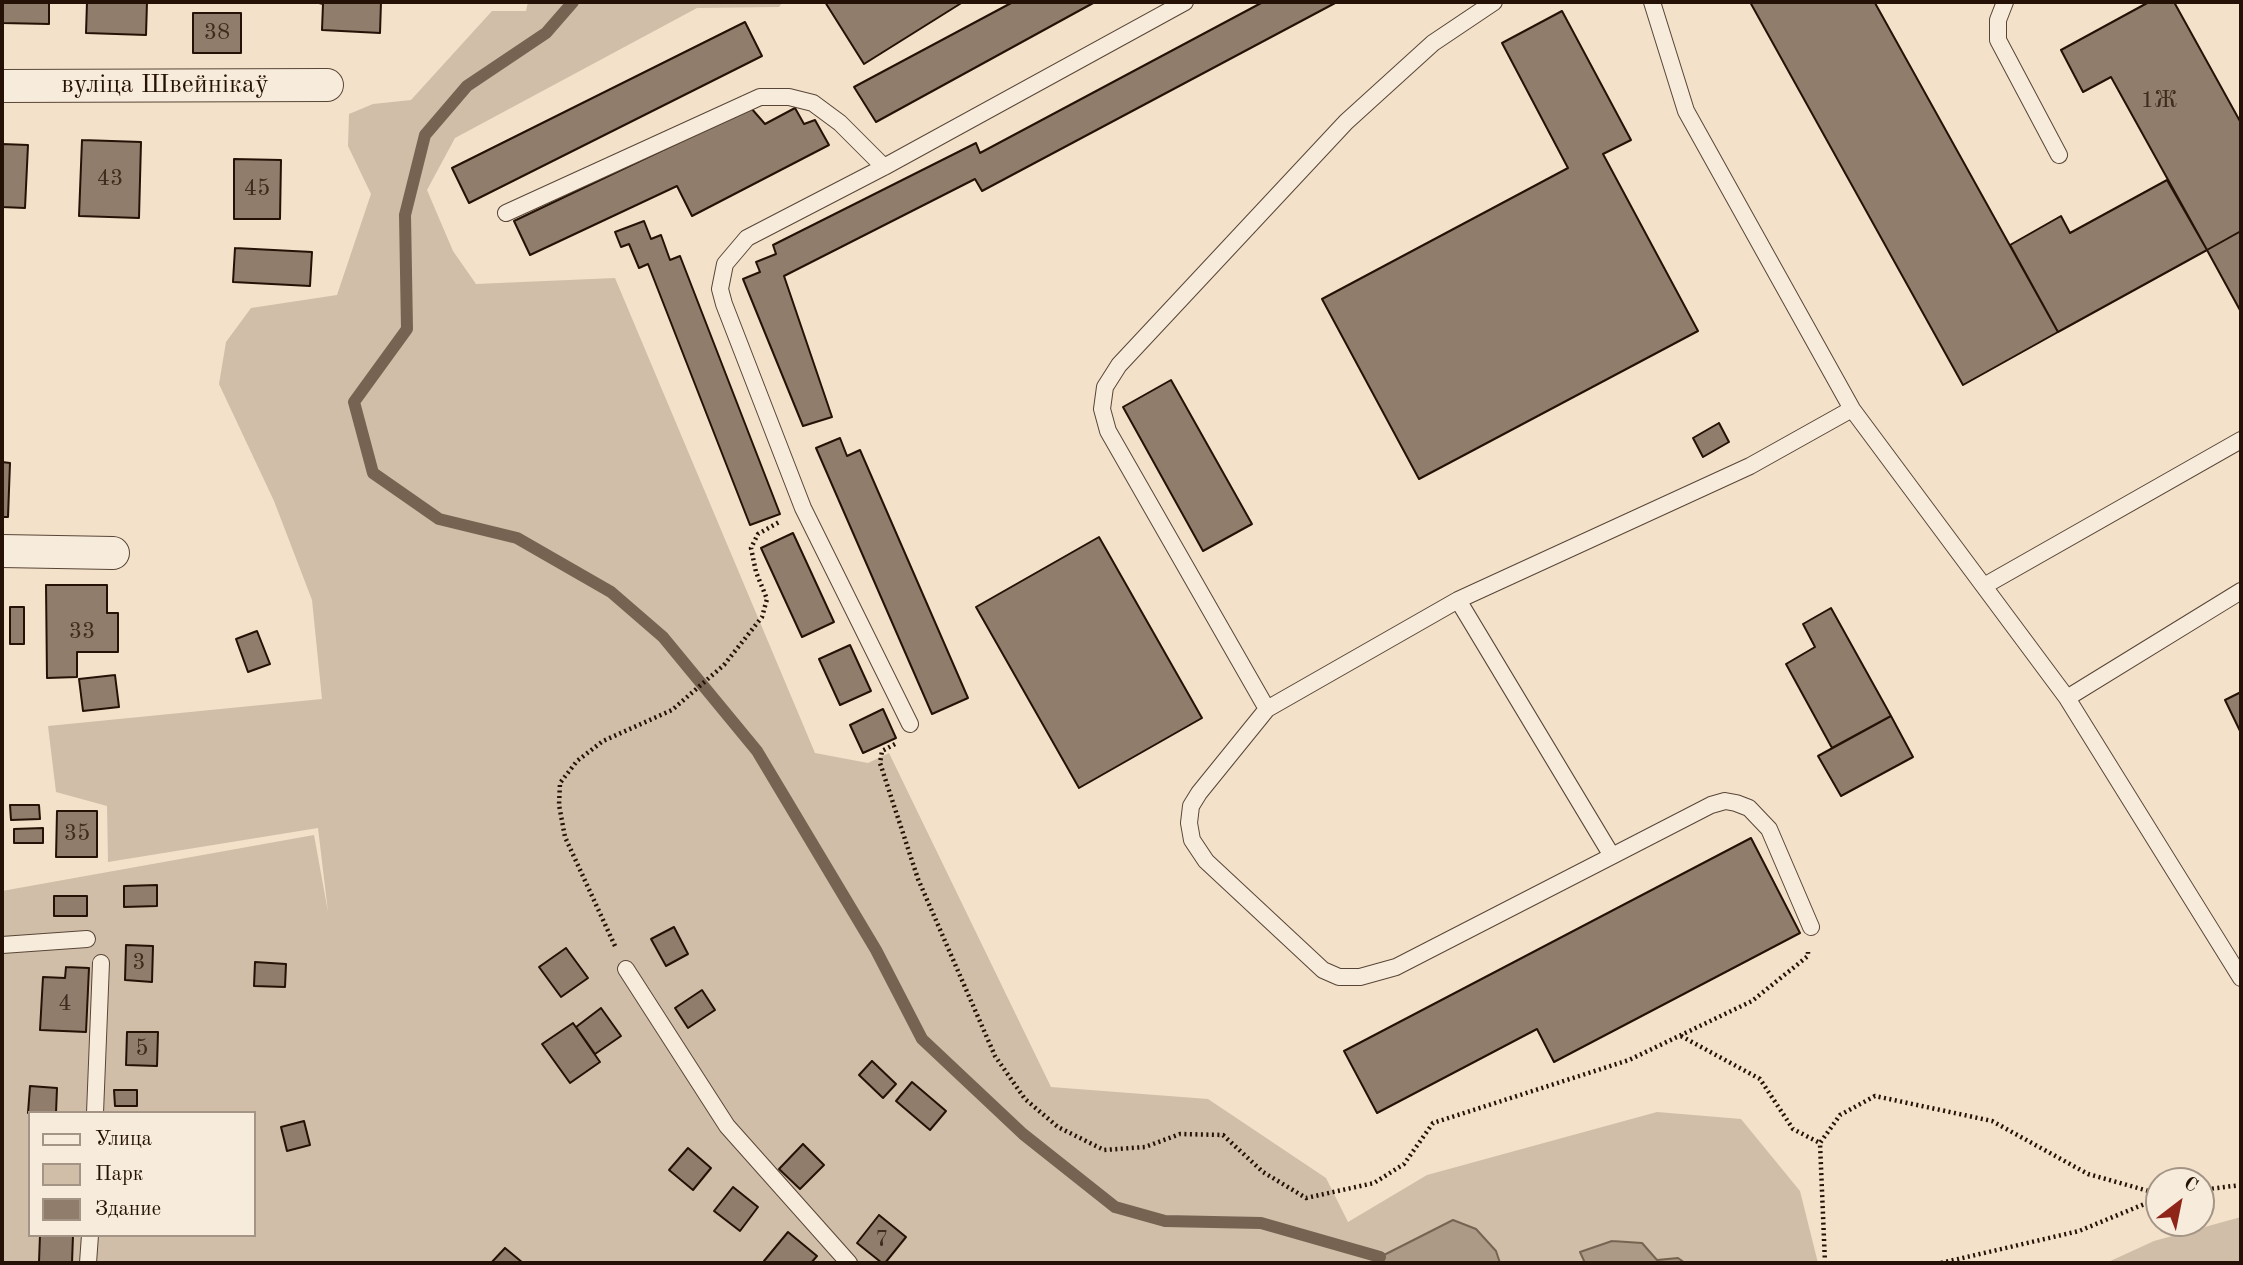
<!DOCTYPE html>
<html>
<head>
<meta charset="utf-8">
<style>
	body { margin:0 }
	#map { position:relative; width:2243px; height:1265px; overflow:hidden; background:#f3e1c9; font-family:"Old Standard TT",serif }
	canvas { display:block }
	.frame { position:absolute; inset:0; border:4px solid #251105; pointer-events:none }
	.legend { position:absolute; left:28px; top:1111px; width:228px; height:126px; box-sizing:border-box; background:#f7ecdc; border:2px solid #a39486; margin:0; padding:9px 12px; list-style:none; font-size:21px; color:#251105 }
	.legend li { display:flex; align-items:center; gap:14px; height:35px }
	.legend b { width:35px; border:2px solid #a39486 }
	.north { position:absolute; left:2145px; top:1167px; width:70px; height:70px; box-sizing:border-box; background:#f7ecdc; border:2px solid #a39486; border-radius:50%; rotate:32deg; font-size:19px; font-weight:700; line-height:28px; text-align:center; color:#251105 }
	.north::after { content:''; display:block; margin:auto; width:24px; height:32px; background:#8f2418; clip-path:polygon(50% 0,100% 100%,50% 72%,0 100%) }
</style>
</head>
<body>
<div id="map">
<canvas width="2243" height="1265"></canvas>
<div class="frame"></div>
<ul class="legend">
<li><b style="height:9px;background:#f7ecdc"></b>Улица</li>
<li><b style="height:19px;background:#d0bea8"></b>Парк</li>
<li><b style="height:19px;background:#907d6b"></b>Здание</li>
</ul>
<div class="north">С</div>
</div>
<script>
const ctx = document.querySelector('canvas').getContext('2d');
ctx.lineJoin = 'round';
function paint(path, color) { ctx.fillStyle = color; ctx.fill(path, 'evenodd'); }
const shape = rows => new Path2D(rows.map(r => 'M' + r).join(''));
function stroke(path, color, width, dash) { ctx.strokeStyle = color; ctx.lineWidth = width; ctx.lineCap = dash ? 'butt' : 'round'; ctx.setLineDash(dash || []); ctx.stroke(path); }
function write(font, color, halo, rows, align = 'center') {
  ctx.font = font + ' "Old Standard TT",serif'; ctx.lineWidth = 6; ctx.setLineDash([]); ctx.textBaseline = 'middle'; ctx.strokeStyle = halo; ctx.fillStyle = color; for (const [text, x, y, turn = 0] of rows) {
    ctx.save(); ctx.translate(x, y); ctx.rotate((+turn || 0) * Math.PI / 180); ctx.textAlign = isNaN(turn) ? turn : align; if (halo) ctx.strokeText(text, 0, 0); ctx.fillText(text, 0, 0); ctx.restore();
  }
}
paint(shape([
	[528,2,783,2,779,7,697,8,455,138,427,190,453,251,476,284,615,278,815,753,868,763,889,753,1051,1087,1208,1099,1326,1178,1348,1222,1427,1175,1657,1112,1741,1119,1800,1191,1818,1263,1685,1263,1678,1258,1657,1260,1580,1252,1585,1263,1500,1263,1496,1251,1453,1220,1380,1257,1381,1263,2,1263,2,891,314,835,328,912,318,828,108,862,107,806,56,792,48,726,322,699,312,600,274,501,219,384,226,342,251,308,337,295,371,194,348,146,349,114,373,104,411,100,492,11,526,11],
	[30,1113,254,1113,254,1235,30,1235],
	[2241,1217,2241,1263,2106,1263,2154,1241]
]), '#d0bea8');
const water = shape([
	[1453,1220,1476,1229,1496,1251,1500,1263,1381,1263,1380,1257,1453,1220],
	[1612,1241,1642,1243,1657,1260,1678,1258,1685,1263,1585,1263,1580,1252,1612,1241]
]);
paint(water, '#ad9a86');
stroke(water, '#776352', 2);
stroke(shape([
	[573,2,546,33,467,86,425,135,405,215,407,329,354,402,373,473,439,519,517,538,611,592,663,637,757,751,876,950,922,1039,1023,1134,1115,1207,1165,1221,1261,1223,1380,1257]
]), '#776352', 12);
const building = shape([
	[2,2,49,2,49,24,2,23,2,2],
	[87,2,147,2,146,35,86,33,87,2],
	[315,2,381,2,380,33,322,30,323,4,315,2],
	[825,2,963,2,864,64,825,2],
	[1013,2,1095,2,876,122,854,87,1013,2],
	[1263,2,1337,2,982,191,975,179,784,276,832,417,803,426,743,279,760,272,756,262,776,254,773,245,976,143,980,153,1263,2],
	[1750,2,1877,2,1875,3,2058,332,1963,385,1750,2],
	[2149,2,2174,2,2241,123,2241,231,2207,250,2111,77,2083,92,2061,50,2149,2],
	[1562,11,1631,140,1603,154,1698,331,1419,479,1322,299,1568,168,1502,43,1562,11],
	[193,13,241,13,241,53,193,53,193,13],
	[745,22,762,56,469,203,452,168,745,22],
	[751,108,765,124,795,108,804,124,815,120,829,145,692,216,677,186,530,255,514,221,751,108],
	[82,140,141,142,139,218,79,216,82,140],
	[2,144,28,145,25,208,2,207,2,144],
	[234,159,281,160,280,219,234,219,234,159],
	[2167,180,2207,250,2058,332,2010,245,2061,216,2070,233,2167,180],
	[644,221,651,239,661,235,670,260,680,256,780,514,750,525,648,264,639,268,629,244,621,247,615,232,644,221],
	[2241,231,2241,312,2207,250,2241,231],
	[235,248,312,252,310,286,233,282,235,248],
	[1171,380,1252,524,1203,551,1123,407,1171,380],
	[1719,423,1729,442,1703,457,1693,438,1719,423],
	[840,438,847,456,860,450,968,698,932,714,816,448,840,438],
	[2,462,10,463,8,517,2,517,2,462],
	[793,533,834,622,802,637,761,548,793,533],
	[1099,537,1202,718,1079,788,976,607,1099,537],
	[46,585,107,585,107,613,118,613,118,652,77,652,77,677,47,678,46,585],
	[10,607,24,607,24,644,10,644,10,607],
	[1831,608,1891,716,1832,748,1786,664,1815,647,1803,624,1831,608],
	[257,631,270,664,248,672,236,639,257,631],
	[850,645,871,691,840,705,819,659,850,645],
	[115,675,119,707,83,711,79,679,115,675],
	[2241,692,2241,733,2225,700,2241,692],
	[883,709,896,738,863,753,850,725,883,709],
	[1891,716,1913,757,1841,796,1818,756,1891,716],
	[10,805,39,805,40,819,11,820,10,805],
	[57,811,97,811,97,857,56,857,57,811],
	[43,828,43,843,14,843,14,829,43,828],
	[1751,838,1800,933,1554,1062,1537,1029,1377,1113,1344,1051,1751,838],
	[157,885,157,906,124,907,124,886,157,885],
	[54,896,87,896,87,916,54,916,54,896],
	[674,927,688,954,666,966,651,939,674,927],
	[126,945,153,946,152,982,125,980,126,945],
	[566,948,588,978,561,997,539,967,566,948],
	[255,962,286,964,285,987,254,986,255,962],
	[66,967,89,968,86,1032,40,1030,43,977,65,978,66,967],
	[702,990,715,1010,688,1028,675,1008,702,990],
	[601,1008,621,1036,595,1054,576,1027,601,1008],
	[573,1023,600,1062,570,1083,542,1044,573,1023],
	[127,1032,158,1032,157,1066,126,1065,127,1032],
	[872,1061,896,1084,883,1098,859,1075,872,1061],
	[912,1082,946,1111,930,1130,896,1101,912,1082],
	[30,1086,57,1088,56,1113,28,1113,30,1086],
	[114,1090,137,1090,137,1106,115,1106,114,1090],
	[304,1121,310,1145,287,1151,281,1127,304,1121],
	[803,1144,824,1165,800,1189,779,1169,803,1144],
	[688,1148,711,1168,693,1190,669,1170,688,1148],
	[733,1187,758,1207,740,1231,714,1211,733,1187],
	[879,1215,906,1237,885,1263,882,1263,857,1243,879,1215],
	[788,1232,817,1256,811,1263,767,1263,764,1261,788,1232],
	[40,1235,73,1235,72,1263,39,1262,40,1235],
	[505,1248,523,1263,491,1263,505,1248]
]);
paint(building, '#907d6b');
stroke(building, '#251105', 2);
const service = shape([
	[1652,2,1686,111,1852,409,2067,698,2241,978],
	[2005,2,1998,20,1998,40,2059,155],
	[506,213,760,97,789,97,813,103,840,123,884,167],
	[1984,586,2241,440],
	[1458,600,1612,856,1396,967,1360,977,1339,977,1323,970,1206,861,1192,840,1189,823,1191,806,1199,793,1267,709,1458,600],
	[1458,600,1750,466,1852,409],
	[2067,698,2241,591],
	[1267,709,1108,431,1102,409,1105,387,1119,365,1346,122,1433,43,1494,2],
	[910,724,803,508,724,304,720,289,725,264,747,238,884,167,1185,2],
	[1612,856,1711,805,1725,801,1736,803,1749,808,1769,829,1811,927],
	[2,945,87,939],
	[626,969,727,1126,849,1263],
	[95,1113,101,963],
	[88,1263,90,1235]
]);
const minor = shape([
	[2,86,327,85],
	[2,551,113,553]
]);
stroke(service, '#584536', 18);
stroke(minor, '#584536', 34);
stroke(shape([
	[895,744,882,751,880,763,918,879,995,1056,1025,1099,1058,1127,1104,1150,1145,1147,1180,1134,1223,1135,1263,1172,1306,1198,1374,1183,1404,1164,1433,1123,1629,1060,1752,1001,1808,956,1808,952],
	[615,946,565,837,559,805,560,783,577,761,603,741,672,710,724,665,762,617,767,599,756,572,751,548,758,534,781,521],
	[1681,1036,1760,1079,1793,1129,1820,1143],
	[2201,1190,2241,1185],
	[1825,1263,1820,1143,1840,1115,1875,1096,1992,1121,2088,1174,2159,1194],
	[1941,1263,2079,1231,2159,1198]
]), '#251105', 4.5, [2, 3.5]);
stroke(service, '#f7ecdc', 16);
stroke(minor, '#f7ecdc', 32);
write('23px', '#402c1e', null, [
	["38",217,33],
	["1Ж",2159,101],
	["43",110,179],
	["45",257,189],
	["33",82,632],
	["35",77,834],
	["3",139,963],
	["4",65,1004],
	["5",142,1049],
	["7",882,1240]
]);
write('26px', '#251105', '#f7ecdc', [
	["вуліца Швейнікаў",165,85]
]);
</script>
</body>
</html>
